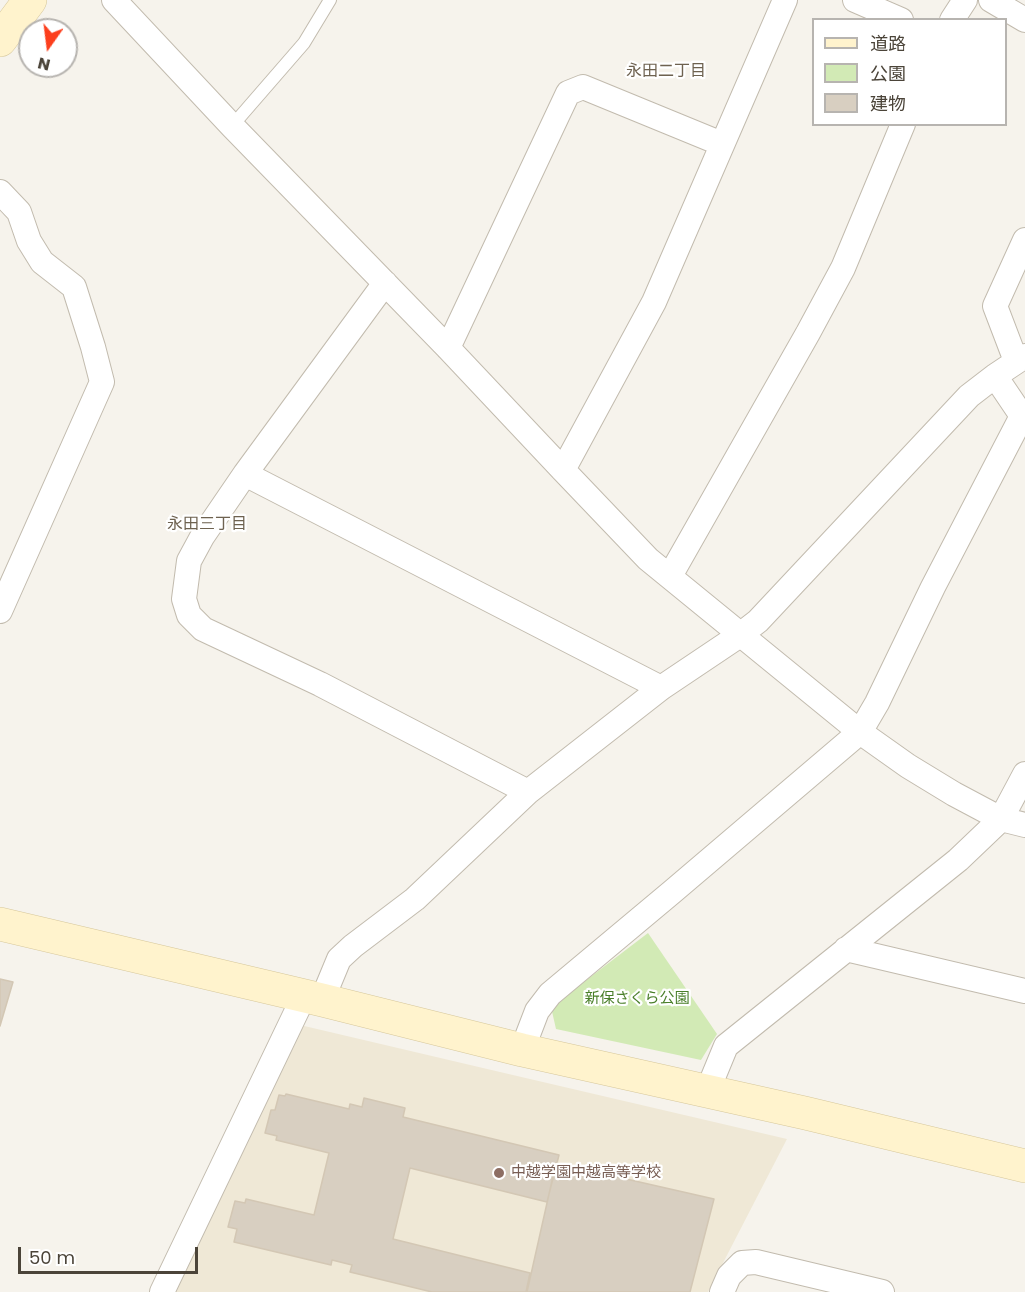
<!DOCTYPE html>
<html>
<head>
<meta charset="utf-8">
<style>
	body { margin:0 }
	#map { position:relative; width:1025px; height:1292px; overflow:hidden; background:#f6f3ec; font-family:Poppins,"Noto Sans JP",sans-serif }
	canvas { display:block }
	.legend { position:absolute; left:812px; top:18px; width:195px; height:108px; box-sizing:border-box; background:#fff; border:2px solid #b7b4b0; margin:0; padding:8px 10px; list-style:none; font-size:18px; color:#4b4439 }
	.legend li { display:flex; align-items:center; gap:12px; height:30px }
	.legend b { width:30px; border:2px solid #b7b4b0 }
	.north { position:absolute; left:18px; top:18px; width:60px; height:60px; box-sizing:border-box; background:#fff; border:2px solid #b7b4b0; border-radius:50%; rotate:194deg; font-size:16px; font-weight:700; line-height:24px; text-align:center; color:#4b4439 }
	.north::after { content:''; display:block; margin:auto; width:21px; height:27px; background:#fc3f1d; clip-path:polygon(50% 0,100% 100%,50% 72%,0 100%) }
	.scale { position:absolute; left:18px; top:1247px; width:180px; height:27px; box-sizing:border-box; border:3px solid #4b4439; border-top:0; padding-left:8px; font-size:18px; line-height:21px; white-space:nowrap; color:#4b4439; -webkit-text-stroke:4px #fff; paint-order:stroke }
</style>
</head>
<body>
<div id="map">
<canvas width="1025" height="1292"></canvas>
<ul class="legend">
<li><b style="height:8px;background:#fff3cd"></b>道路</li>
<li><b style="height:16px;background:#d2eab5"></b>公園</li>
<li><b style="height:16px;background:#d8cfc1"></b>建物</li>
</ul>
<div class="north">N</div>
<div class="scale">50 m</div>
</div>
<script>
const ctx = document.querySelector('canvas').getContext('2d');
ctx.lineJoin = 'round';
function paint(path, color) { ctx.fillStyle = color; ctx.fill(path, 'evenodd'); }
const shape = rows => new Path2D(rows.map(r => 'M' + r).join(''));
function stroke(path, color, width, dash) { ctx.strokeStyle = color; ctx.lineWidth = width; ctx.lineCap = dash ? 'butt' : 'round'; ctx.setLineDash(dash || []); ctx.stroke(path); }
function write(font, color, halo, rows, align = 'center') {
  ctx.font = font + ' Poppins,"Noto Sans JP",sans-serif'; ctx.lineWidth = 4.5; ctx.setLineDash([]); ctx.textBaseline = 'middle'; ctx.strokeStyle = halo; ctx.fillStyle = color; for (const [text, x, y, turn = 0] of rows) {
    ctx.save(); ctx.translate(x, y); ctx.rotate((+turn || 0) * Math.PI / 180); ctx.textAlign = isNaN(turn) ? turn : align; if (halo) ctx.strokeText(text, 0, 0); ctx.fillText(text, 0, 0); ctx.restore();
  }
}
paint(shape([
	[300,1025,500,1072,787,1139,708,1292,171,1292]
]), '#efe8d6');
paint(shape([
	[648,933,717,1034,701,1060,556,1029,551,1007]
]), '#d2eab5');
const building = shape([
	[0,979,13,982,0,1026,0,979],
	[286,1094,349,1109,350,1104,362,1107,364,1098,405,1108,403,1117,559,1155,547,1202,410,1168,393,1239,530,1273,526,1292,432,1292,350,1272,352,1265,332,1260,331,1265,234,1242,237,1229,228,1227,235,1201,245,1203,246,1199,314,1215,329,1153,276,1140,277,1136,265,1133,271,1110,275,1110,279,1095,285,1096,286,1094],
	[556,1163,714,1199,690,1292,527,1292,556,1163]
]);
paint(building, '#d8cfc1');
stroke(building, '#d3c7b4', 1.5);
const lane = shape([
	[232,126,304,43,330,0]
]);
const street = shape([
	[114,0,232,126,448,348,563,470,648,559,860,732,908,766,954,794,1001,819,1025,825],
	[855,0,901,20],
	[991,0,1025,20],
	[952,20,965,0],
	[0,192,19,212,29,241,42,262,74,287,93,347,102,382,0,611],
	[385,283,245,474,202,537,189,561,184,599,189,615,203,629,320,684,528,792],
	[448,348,568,93,583,87,722,144],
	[1016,361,995,306,1025,240],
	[995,376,1022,416,1025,418],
	[563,470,654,302,785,0],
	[245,474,661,688],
	[670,576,808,333,843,268,903,124],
	[846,949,1025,991],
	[322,1000,339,959,353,946,415,899,528,792,661,688,740,635,758,621,969,396,995,376,1025,356],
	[522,1050,537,1011,550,994,672,892,860,732,877,703,933,587,1022,416],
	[707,1092,726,1046,958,860,1001,819,1025,774],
	[162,1292,304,996],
	[722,1292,729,1276,742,1263,756,1262,882,1292]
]);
const secondary = shape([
	[0,40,30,0],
	[0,924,322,1000,522,1050,805,1113,1025,1166]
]);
stroke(lane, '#c2bbae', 14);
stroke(street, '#c2bbae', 26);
stroke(secondary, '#d6c79b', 34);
stroke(lane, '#fff', 12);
stroke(street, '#fff', 24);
stroke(secondary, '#fff3cd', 33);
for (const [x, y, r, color] of [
	[499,1173,6,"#8d6e63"]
]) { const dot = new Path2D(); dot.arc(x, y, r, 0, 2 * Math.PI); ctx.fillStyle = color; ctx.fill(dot); stroke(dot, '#fff', 2); }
write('15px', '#4a7f2a', '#fff', [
	["新保さくら公園",637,999]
]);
write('15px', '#785e54', '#fff', [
	["中越学園中越高等学校",511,1173]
], 'left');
write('16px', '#6e6250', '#fff', [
	["永田二丁目",666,72],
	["永田三丁目",207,525]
]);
</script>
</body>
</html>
